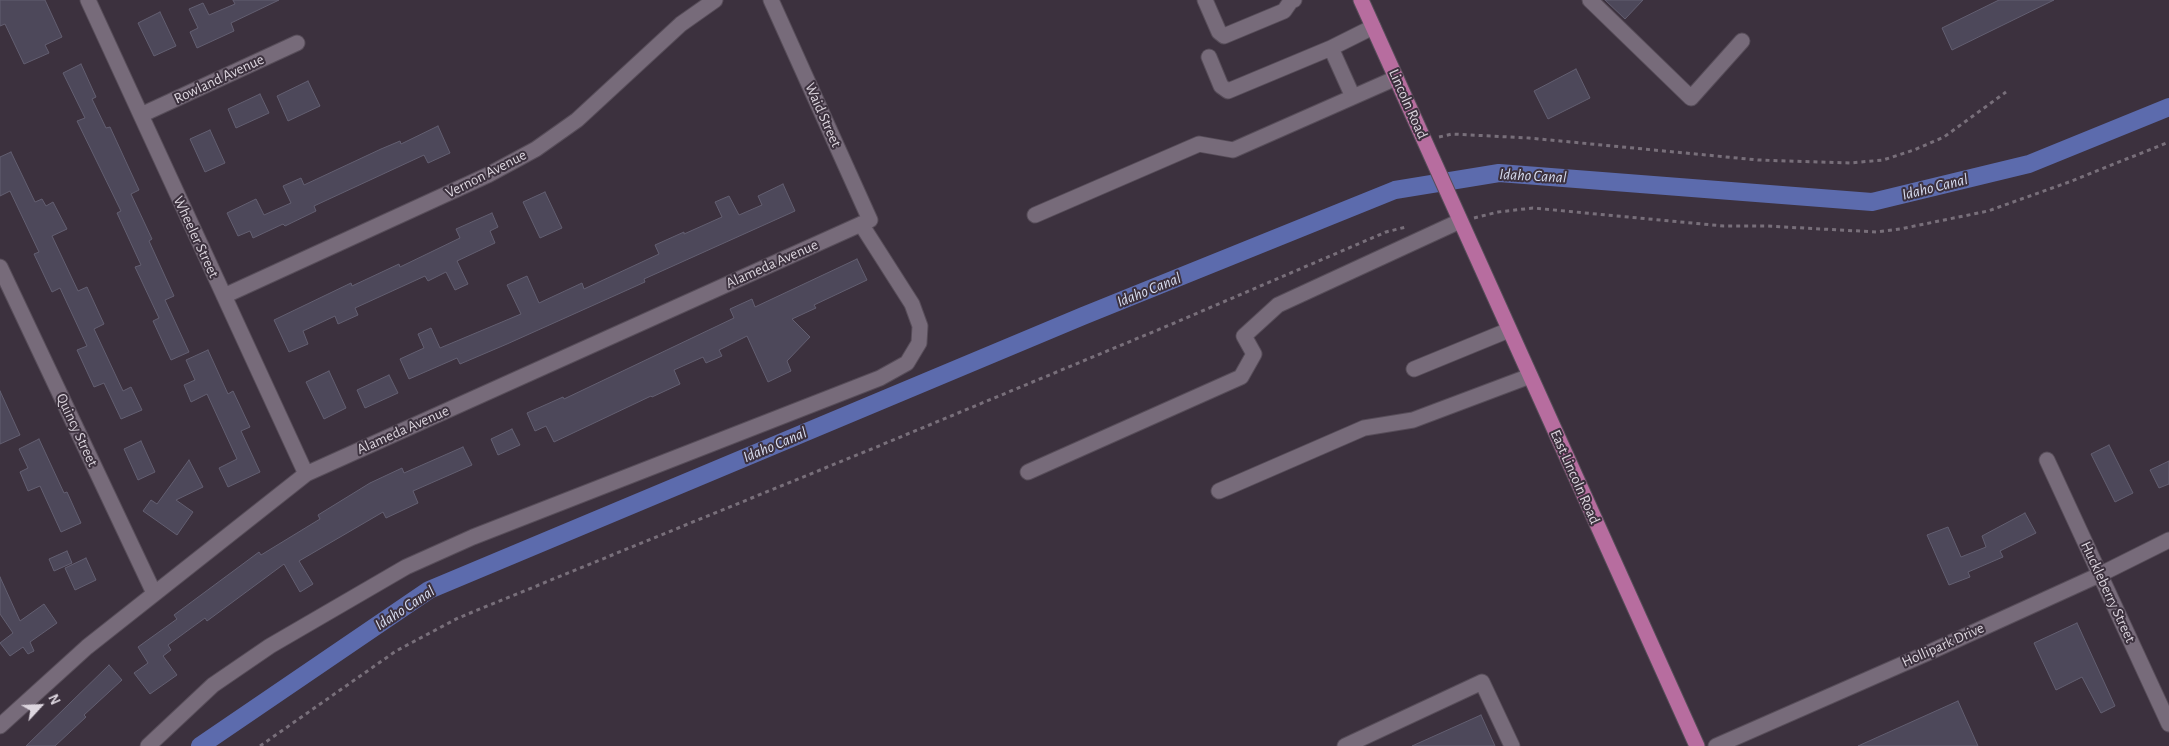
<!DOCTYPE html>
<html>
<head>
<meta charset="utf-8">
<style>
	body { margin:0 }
	#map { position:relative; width:2169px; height:746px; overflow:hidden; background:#3c313e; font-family:"Alegreya Sans",sans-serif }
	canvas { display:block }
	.north { position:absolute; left:15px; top:681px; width:50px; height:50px; -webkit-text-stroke:4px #3c313e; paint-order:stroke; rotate:65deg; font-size:14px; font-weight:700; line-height:20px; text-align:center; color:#ddd6df }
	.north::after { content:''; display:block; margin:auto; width:18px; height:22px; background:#ddd6df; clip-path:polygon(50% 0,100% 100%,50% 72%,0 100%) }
</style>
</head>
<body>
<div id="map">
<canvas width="2169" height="746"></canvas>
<div class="north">N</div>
</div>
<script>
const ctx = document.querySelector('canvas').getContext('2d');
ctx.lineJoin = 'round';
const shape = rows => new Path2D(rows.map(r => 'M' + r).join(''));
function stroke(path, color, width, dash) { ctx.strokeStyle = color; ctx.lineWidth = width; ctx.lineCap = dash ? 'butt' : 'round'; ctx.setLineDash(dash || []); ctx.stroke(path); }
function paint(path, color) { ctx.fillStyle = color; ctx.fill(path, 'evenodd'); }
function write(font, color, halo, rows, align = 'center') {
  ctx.font = font + ' "Alegreya Sans",sans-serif'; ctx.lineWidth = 4; ctx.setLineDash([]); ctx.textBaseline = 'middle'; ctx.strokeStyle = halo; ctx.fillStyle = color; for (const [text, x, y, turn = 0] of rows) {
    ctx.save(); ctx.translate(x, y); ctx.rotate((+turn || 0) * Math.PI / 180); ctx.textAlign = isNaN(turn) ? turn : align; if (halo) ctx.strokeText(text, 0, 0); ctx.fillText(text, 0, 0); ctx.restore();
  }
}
stroke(shape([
	[200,746,429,590,1083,316,1395,190,1499,173,1872,202,2029,164,2169,107]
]), '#5c6bad', 18);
const building = shape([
	[0,0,45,0,62,37,45,45,49,53,24,64,5,24,0,26,0,0],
	[233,0,279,0,231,23,234,31,197,48,190,32,198,28,189,9,203,3,209,15,235,4,233,0],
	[1605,0,1643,0,1625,19,1605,0],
	[1999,0,2054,0,1952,50,1942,28,1999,0],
	[160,12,176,46,154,56,138,23,160,12],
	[81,64,96,97,92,99,106,128,110,127,139,190,131,194,152,239,149,241,174,296,165,300,189,352,171,360,153,321,159,318,135,267,141,265,117,213,121,211,77,121,85,118,63,73,81,64],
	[1576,69,1590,98,1548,119,1534,91,1576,69],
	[308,81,320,106,288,121,277,96,308,81],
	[260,94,269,113,236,128,228,109,260,94],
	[438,126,450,153,428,163,424,155,314,206,316,211,285,226,283,224,253,238,250,231,238,236,227,213,256,199,264,215,291,203,283,186,301,178,304,185,381,149,400,141,401,144,438,126],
	[210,130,225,163,205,172,190,139,210,130],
	[11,152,35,202,42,199,46,206,53,202,67,229,52,236,78,291,87,287,104,324,94,329,123,391,131,387,142,410,121,419,104,383,94,387,77,350,87,346,60,288,52,292,34,254,39,252,10,191,0,196,0,157,11,152],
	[783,184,795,211,644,279,645,282,507,344,460,364,457,358,409,379,400,359,424,348,418,334,431,328,440,348,521,314,507,285,527,276,539,303,582,283,584,289,659,254,655,245,684,232,684,234,722,217,715,202,729,196,739,215,762,205,758,196,783,184],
	[545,192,562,228,540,238,523,202,545,192],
	[492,213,498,227,490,231,495,243,457,261,468,284,455,290,446,272,428,281,425,276,355,308,358,315,338,324,335,316,303,331,308,344,289,352,274,320,351,283,352,286,399,264,400,267,460,238,456,229,492,213],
	[857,259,867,280,814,305,816,308,792,319,810,337,787,361,791,371,768,382,747,336,719,350,722,356,706,363,703,357,674,370,680,384,652,397,651,396,554,442,546,426,535,431,527,413,563,397,564,399,734,318,730,309,752,299,755,307,857,259],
	[208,350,228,394,233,391,250,427,241,431,260,472,228,487,219,468,237,459,207,394,191,402,184,385,195,380,186,360,208,350],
	[329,371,346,408,324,419,306,382,329,371],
	[389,375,398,393,365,408,357,390,389,375],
	[0,391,20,435,0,444,0,391],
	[512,429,520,445,498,455,491,439,512,429],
	[39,439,64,493,67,492,81,523,61,532,40,486,28,491,20,472,28,468,19,449,39,439],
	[141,441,155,472,138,480,124,449,141,441],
	[2109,445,2133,493,2115,502,2091,454,2109,445],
	[463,447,472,465,413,491,418,503,386,518,383,512,299,561,313,584,300,592,284,564,207,621,205,618,168,645,171,650,163,656,177,675,150,694,134,673,148,663,138,647,177,619,174,615,259,552,261,555,320,519,318,515,370,483,402,468,404,473,463,447],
	[189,460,203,487,176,500,193,512,177,535,143,511,151,500,157,504,189,460],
	[2169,461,2169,484,2159,488,2150,470,2169,461],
	[2025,513,2036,533,2000,551,2003,557,1968,572,1970,577,1949,585,1927,535,1948,527,1961,557,1986,547,1982,536,2025,513],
	[67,551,72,563,54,571,49,559,67,551],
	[86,558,96,580,75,590,65,568,86,558],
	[0,577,20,621,44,604,57,623,30,642,34,651,28,654,23,647,10,656,0,643,13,633,0,614,0,577],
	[2077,623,2115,706,2101,713,2082,677,2056,690,2034,643,2077,623],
	[109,665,122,680,84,715,86,717,55,746,26,746,109,665],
	[1958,701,1978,746,1858,746,1958,701],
	[1481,715,1495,746,1412,746,1481,715]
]);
paint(building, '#4d485a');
stroke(building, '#635f71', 1);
const minor = shape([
	[88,0,306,474],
	[1205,0,1219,32,1224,36,1284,11,1291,1,1294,0],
	[1590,0,1691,98,1742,41],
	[1373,27,1331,48,1353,97,1396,78],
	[1209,57,1221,86,1228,91,1331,48],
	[141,115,297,43],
	[1035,215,1199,144,1233,150,1353,97],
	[0,267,154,593],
	[224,296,488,175,536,149,577,120,681,24,715,0],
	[1414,369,1509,330],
	[2047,460,2169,724],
	[1028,472,1241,377,1254,354,1244,336,1278,305,1460,221],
	[1219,491,1364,428,1413,420,1530,376],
	[0,726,87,647,306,474,870,220,771,0],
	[148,746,213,685,270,646,406,567,473,537,880,378,907,363,919,343,920,326,912,304,861,224],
	[1345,746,1482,682,1512,746],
	[1716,746,1930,652,2099,575,2169,540]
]);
const major = shape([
	[1361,0,1697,746]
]);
stroke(minor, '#574d59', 17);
stroke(major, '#574d59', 17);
stroke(shape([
	[1439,137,1452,134,1529,138,1758,160,1850,163,1883,160,1914,150,1944,137,2006,92],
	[1474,218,1498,212,1533,208,1724,226,1766,226,1877,232,1900,229,1988,211,2069,182,2169,142],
	[260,746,396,651,458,618,874,448,1172,324,1386,232,1406,227]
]), '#786f7a', 3, [4, 4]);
stroke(minor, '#776b7a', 15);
stroke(major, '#b76d9f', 15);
write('15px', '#ddd6df', '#3c313e', [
	["Rowland Avenue",219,79,-25],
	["Lincoln Road",1408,104,66],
	["Waid Street",823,115,66],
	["Vernon Avenue",486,174,-27],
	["Wheeler Street",196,237,65],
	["Alameda Avenue",772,264,-24],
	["Quincy Street",77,430,65],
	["Alameda Avenue",403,430,-24],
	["East Lincoln Road",1575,477,66],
	["Huckleberry Street",2108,592,65],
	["Hollipark Drive",1943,645,-24]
]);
write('italic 16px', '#d7dcef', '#3c313e', [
	["Idaho Canal",1533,176,3],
	["Idaho Canal",1935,187,-14],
	["Idaho Canal",1149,290,-22],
	["Idaho Canal",775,445,-23],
	["Idaho Canal",405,608,-33]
]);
</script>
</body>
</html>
